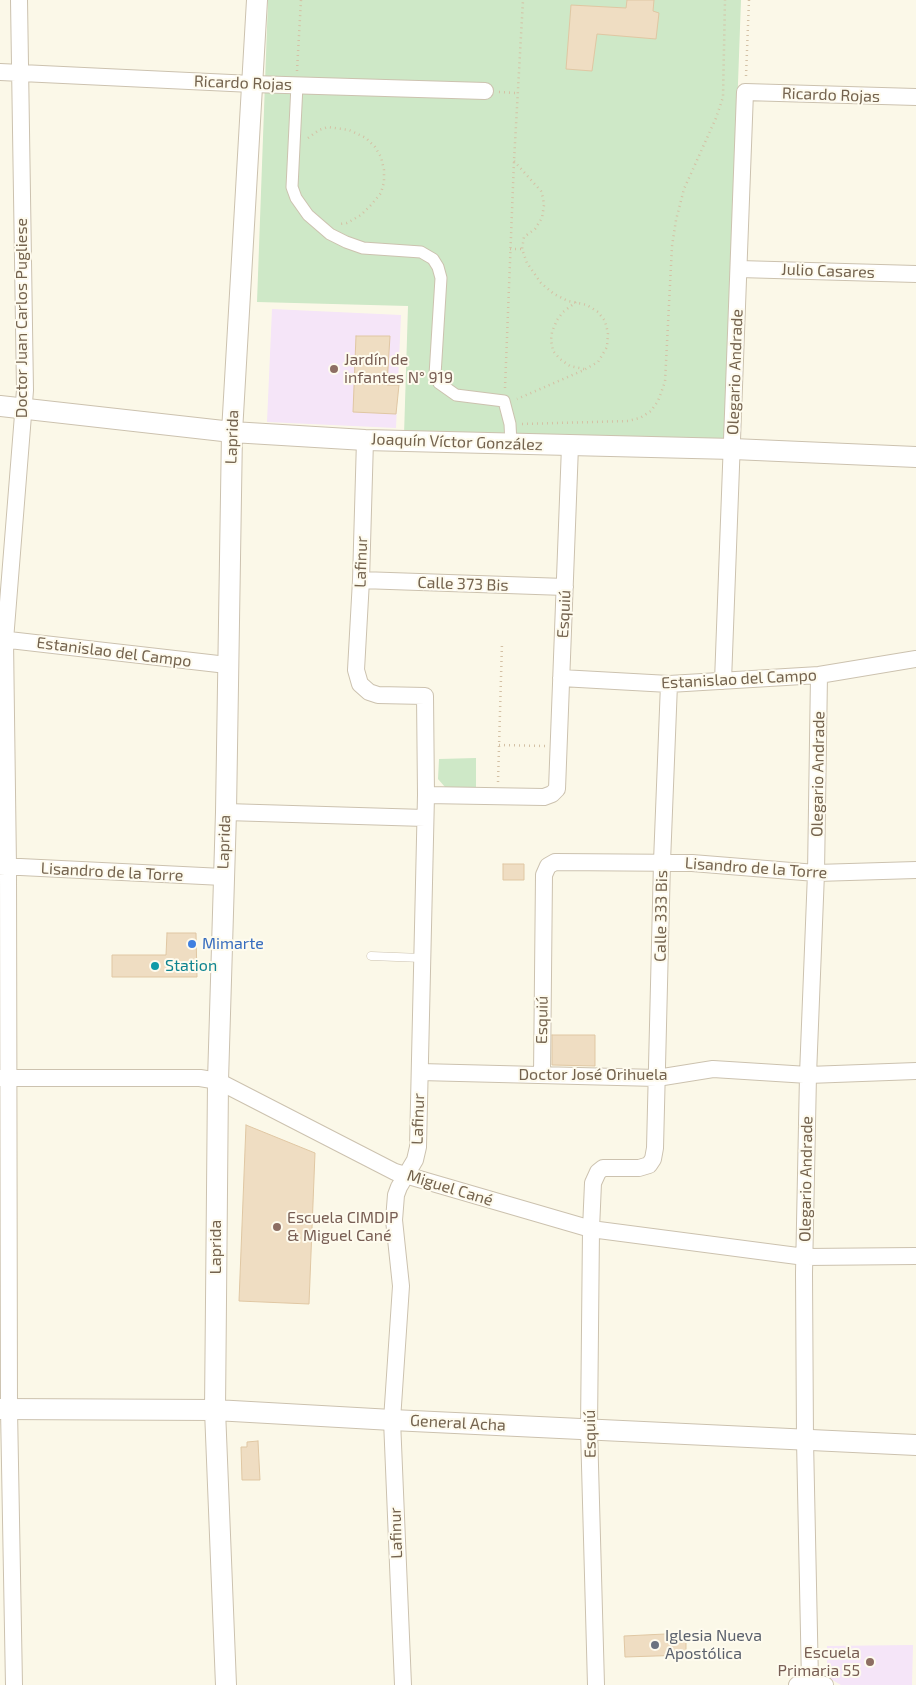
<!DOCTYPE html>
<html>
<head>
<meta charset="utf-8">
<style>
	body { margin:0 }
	canvas { display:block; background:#fbf8e8 }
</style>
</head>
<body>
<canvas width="916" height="1685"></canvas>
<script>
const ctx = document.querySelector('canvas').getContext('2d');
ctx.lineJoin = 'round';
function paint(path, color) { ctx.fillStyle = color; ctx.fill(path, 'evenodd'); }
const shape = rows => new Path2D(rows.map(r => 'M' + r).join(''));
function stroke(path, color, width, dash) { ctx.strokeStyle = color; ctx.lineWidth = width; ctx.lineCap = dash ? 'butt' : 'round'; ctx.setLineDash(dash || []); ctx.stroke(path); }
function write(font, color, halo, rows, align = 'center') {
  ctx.font = font + ' "Exo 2",sans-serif'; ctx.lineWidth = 4; ctx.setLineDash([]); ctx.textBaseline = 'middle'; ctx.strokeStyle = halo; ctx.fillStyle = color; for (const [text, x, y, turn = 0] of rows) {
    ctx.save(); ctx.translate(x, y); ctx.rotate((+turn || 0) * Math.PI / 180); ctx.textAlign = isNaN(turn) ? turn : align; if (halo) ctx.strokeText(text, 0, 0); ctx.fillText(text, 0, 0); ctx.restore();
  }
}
paint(shape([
	[272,309,401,315,396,428,267,422],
	[913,1645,912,1685,841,1685,827,1677,827,1646]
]), '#f5e5f8');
paint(shape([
	[268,0,741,0,725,444,404,435,408,306,257,302],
	[476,758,476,788,445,787,438,779,439,759]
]), '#cee8c7');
const building = shape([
	[627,0,654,0,653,11,659,13,656,39,597,34,592,71,566,69,571,5,626,8,627,0],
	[356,336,390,336,387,385,399,385,396,414,353,412,356,336],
	[503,864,524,864,524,880,503,880,503,864],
	[167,933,196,933,197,977,112,977,112,955,166,955,167,933],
	[552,1035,595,1035,595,1066,552,1065,552,1035],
	[246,1125,315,1153,309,1304,239,1301,246,1125],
	[258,1441,260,1480,242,1480,241,1447,247,1447,247,1442,258,1441],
	[686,1633,686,1655,625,1657,624,1636,686,1633]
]);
paint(building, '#efddc2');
stroke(building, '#e0c7a3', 1);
const service = shape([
	[371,956,422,958]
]);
const pedestrian = shape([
	[297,85,292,187,296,198,308,215,330,234,346,242,363,248,421,252,433,259,438,267,441,278,435,375,439,383,456,395,504,401,510,424,511,444]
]);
const minor = shape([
	[0,72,252,84,485,91],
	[739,269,916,274],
	[365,440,361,580,356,670,360,684,369,692,378,695,425,696,426,795,418,1147,415,1160,399,1187,396,1195,394,1220,401,1286,392,1420,403,1685],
	[361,580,565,587],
	[0,639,227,665],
	[561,678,669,684,819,675,916,659],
	[723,681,745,92,916,97],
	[426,795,544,797,552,794,557,789,570,446],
	[226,812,425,818],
	[0,866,223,877],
	[420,1072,657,1078,713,1069,808,1075,916,1071],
	[542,1075,544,875,548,866,555,862,692,863,816,873,916,870],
	[0,1078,200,1078,218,1081,395,1172,591,1229,805,1257,916,1256],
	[810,1682,805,1440,804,1273,808,1075,816,873,819,675],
	[14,1685,9,1409,8,867,5,640,25,390,19,0],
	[596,1685,589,1429,591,1229,593,1183,598,1172,603,1168,639,1168,649,1165,653,1159,655,1148,662,862,669,684],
	[797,1685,810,1682,825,1685]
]);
const tertiary = shape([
	[0,406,232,432,365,440,733,449,916,457],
	[0,1409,215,1410,392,1420,916,1445],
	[226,1685,215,1410,218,1081,226,812,232,432,257,0]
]);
stroke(service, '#ccc2af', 9);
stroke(pedestrian, '#ccc2af', 13);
stroke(minor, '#ccc2af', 18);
stroke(tertiary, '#ccc2af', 22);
stroke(shape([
	[297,71,301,0],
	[746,76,749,0],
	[499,92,516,93],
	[308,138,319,130,328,127,349,130,366,138,375,147,381,157,384,170,384,182,381,193,371,205,361,215,347,223,340,224],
	[514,161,541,191,543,198,544,205,542,218,535,229,524,237,522,249,527,263,541,283,554,294,568,301,587,305,598,312,605,321,608,333,607,347,598,362,584,370,517,399],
	[510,249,522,249],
	[576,302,563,312,557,320,552,332,551,340,553,351,560,359,570,366,584,369],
	[505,388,514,161,523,0],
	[522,424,628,421,640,418,651,411,658,401,665,382,672,246,676,220,684,189,716,118,723,97,725,0],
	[499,745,545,746],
	[498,782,502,643]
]), '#d4c1a5', 2.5, [1, 4]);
stroke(service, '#fff', 8);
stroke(pedestrian, '#fff', 11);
stroke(minor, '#fff', 16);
stroke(tertiary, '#fff', 20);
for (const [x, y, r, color] of [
	[334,369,5,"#8d6e63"],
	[192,944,5,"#3f7fe0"],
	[155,966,5,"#0f9aa8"],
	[277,1227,5,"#8d6e63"],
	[655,1645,5,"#6b7280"],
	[870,1662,5,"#8d6e63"]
]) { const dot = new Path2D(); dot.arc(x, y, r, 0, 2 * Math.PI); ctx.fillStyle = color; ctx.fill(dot); stroke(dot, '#fefbee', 2); }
write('16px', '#74634e', '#fefbee', [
	["Ricardo Rojas",243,83,2],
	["Ricardo Rojas",831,95,2],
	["Julio Casares",828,271,2],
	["Doctor Juan Carlos Pugliese",22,318,-90],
	["Olegario Andrade",735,372,-88],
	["Laprida",232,437,-88],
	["Joaquín Víctor González",457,442,2],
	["Lafinur",361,562,-88],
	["Calle 373 Bis",463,584,2],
	["Esquiú",564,614,-87],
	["Estanislao del Campo",114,652,7],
	["Estanislao del Campo",739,679,-3],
	["Olegario Andrade",818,774,-89],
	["Laprida",224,842,-88],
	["Lisandro de la Torre",756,868,4],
	["Lisandro de la Torre",112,872,3],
	["Calle 333 Bis",661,916,-89],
	["Esquiú",542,1020,-89],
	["Doctor José Orihuela",593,1075],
	["Lafinur",418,1119,-88],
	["Olegario Andrade",806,1179,-89],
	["Miguel Cané",450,1188,17],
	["Laprida",216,1247,-90],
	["General Acha",458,1423,3],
	["Esquiú",590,1434,-91],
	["Lafinur",396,1533,-92]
]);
write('16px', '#785e54', '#fefbee', [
	["Jardín de",344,360],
	["infantes N° 919",344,378],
	["Escuela CIMDIP",287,1218],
	["& Miguel Cané",287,1236],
	["Escuela",860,1653,"right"],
	["Primaria 55",860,1671,"right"]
], 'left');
write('16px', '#366cbe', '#fefbee', [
	["Mimarte",202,944]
], 'left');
write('16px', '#0d838f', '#fefbee', [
	["Station",165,966]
], 'left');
write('16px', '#5b616d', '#fefbee', [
	["Iglesia Nueva",665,1636],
	["Apostólica",665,1654]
], 'left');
</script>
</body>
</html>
